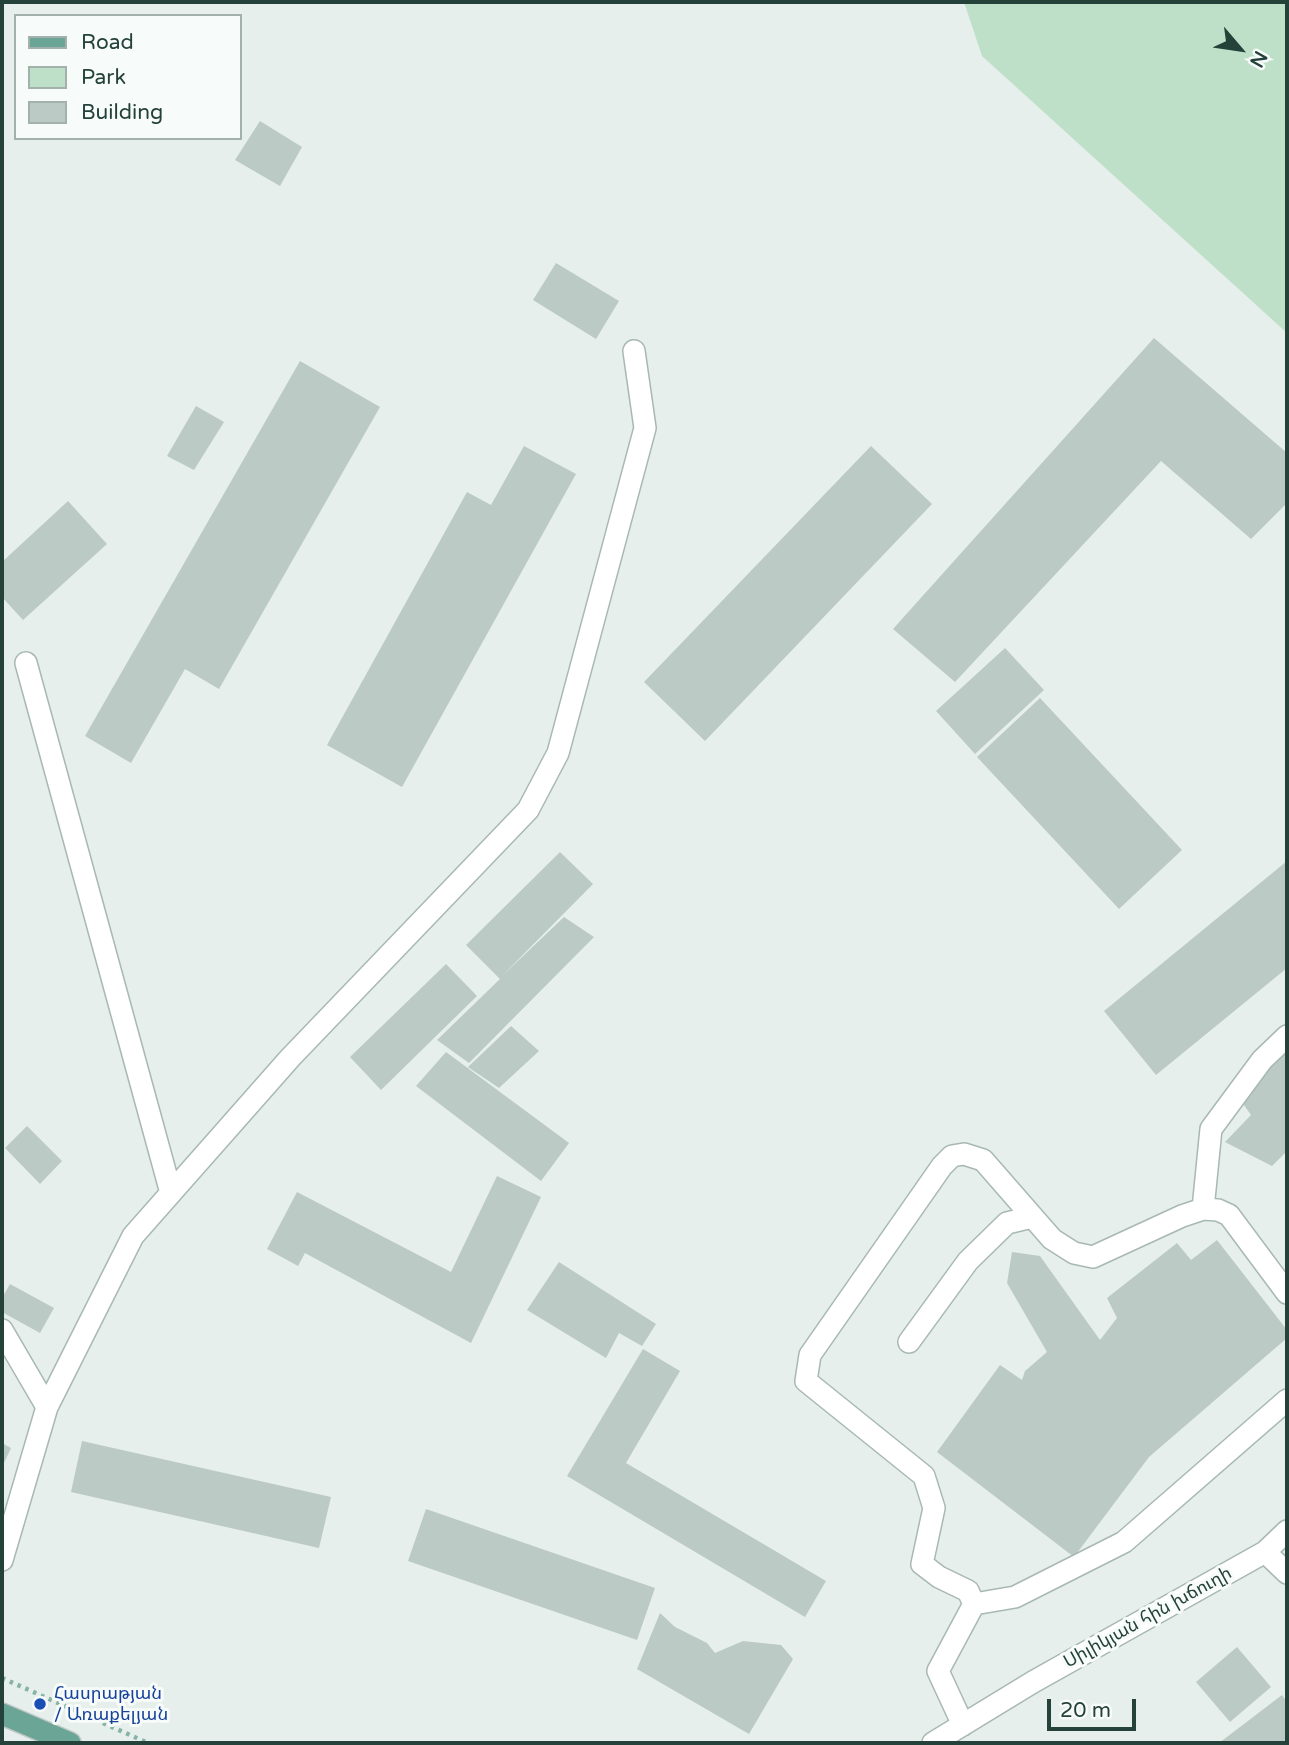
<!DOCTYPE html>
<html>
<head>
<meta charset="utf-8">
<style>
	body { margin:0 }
	#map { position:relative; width:1289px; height:1745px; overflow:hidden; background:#e6efeb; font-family:"Varela Round",sans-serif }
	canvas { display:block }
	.frame { position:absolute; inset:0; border:4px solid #24423a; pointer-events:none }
	.legend { position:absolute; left:14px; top:14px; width:228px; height:126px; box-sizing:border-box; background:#f7fbf9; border:2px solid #a3b1ad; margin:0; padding:9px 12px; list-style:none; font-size:21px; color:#24423a }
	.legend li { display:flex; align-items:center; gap:14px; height:35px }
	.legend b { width:35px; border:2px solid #a3b1ad }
	.north { position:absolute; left:1205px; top:14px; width:70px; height:70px; -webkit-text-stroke:5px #f7fbf9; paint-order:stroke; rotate:119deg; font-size:19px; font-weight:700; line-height:28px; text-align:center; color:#24423a }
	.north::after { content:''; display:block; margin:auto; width:24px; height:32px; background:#24423a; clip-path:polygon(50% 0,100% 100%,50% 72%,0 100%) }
	.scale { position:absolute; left:1047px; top:1699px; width:89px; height:32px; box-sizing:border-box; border:4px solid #24423a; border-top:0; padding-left:9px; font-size:21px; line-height:24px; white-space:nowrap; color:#24423a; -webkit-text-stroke:5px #f7fbf9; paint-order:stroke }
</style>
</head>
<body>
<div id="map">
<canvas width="1289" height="1745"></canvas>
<div class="frame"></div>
<ul class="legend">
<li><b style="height:9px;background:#6aa596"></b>Road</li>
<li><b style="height:19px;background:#bfe0c8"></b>Park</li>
<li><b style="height:19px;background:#bbcac4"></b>Building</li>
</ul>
<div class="north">N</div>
<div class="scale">20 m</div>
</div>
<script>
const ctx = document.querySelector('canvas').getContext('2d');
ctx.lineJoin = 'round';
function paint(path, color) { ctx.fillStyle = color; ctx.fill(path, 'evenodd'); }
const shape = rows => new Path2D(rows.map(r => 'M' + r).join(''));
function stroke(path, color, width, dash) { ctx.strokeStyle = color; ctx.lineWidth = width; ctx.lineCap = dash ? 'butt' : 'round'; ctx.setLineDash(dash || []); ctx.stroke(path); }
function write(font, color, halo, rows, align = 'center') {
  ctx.font = font + ' "Varela Round","Noto Sans Armenian",sans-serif'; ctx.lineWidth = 6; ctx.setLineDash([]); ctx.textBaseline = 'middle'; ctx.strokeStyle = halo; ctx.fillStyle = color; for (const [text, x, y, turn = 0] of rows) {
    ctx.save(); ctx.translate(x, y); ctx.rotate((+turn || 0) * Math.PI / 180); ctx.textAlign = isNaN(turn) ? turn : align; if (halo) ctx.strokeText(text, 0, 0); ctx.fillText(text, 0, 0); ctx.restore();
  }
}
paint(shape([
	[964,2,1287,2,1287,333,982,56]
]), '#bfe0c8');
paint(shape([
	[260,121,302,147,280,186,235,160],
	[556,263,619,301,596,339,533,300],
	[1154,338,1287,453,1287,503,1251,539,1161,461,955,682,893,629],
	[300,361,380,407,219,689,185,669,131,763,85,736],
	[196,406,224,422,194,470,167,456],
	[524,446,576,474,402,787,327,745,467,492,491,505],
	[871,446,932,504,705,741,644,682],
	[68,501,107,544,23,620,2,597,2,562],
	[1005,648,1044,690,975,754,936,711],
	[1040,698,1182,850,1119,909,977,757],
	[560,852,593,884,502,976,564,917,594,937,469,1063,437,1040,500,979,466,945],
	[1287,861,1287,968,1156,1075,1104,1011],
	[446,964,477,996,381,1090,350,1057],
	[511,1026,539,1051,499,1088,468,1067],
	[1287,1049,1287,1151,1272,1166,1225,1142,1251,1115,1239,1098],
	[446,1052,569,1143,541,1181,416,1086],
	[27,1126,62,1161,40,1184,5,1148],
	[497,1176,541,1197,471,1343,305,1253,298,1266,267,1249,297,1192,451,1272],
	[1217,1240,1287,1330,1287,1338,1149,1457,1074,1557,937,1452,1000,1365,1022,1380,1025,1371,1047,1352,1007,1283,1012,1252,1040,1256,1100,1340,1117,1318,1107,1298,1177,1243,1191,1260],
	[559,1262,656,1324,642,1346,619,1333,606,1358,527,1310],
	[10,1284,54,1308,40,1333,2,1312,2,1298],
	[643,1349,680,1371,626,1463,826,1581,805,1617,567,1476],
	[82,1441,331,1497,319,1548,71,1492],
	[2,1443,11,1448,2,1467],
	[426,1509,655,1588,637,1640,408,1561],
	[660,1613,675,1627,707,1643,715,1653,743,1641,781,1645,793,1659,749,1734,637,1669],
	[1237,1647,1271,1687,1230,1722,1196,1682],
	[1282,1695,1287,1702,1287,1743,1219,1743]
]), '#bbcac4');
const minor = shape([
	[26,663,171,1193],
	[1203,1209,1211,1129,1262,1060,1287,1036],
	[2,1330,47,1407],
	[909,1342,968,1261,1007,1223,1032,1217],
	[1265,1552,1287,1573],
	[2,1560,47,1407,133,1236,290,1058,528,810,558,753,645,428,634,351],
	[974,1604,1015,1597,1124,1542,1287,1400],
	[963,1725,938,1671,974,1604,968,1591,939,1577,922,1564,934,1508,924,1476,806,1381,810,1355,942,1166,952,1156,964,1154,983,1160,1052,1239,1074,1253,1093,1257,1182,1216,1203,1209,1218,1210,1229,1215,1287,1293],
	[933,1743,1033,1682,1265,1552,1287,1531]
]);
const major = shape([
	[2,1714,70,1743]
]);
stroke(minor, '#a8b8b2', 24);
stroke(major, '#c2cac8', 24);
stroke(shape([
	[2,1678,148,1743]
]), '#86b3a5', 4.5, [3.5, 5]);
stroke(minor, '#fff', 21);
stroke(major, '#6aa596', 21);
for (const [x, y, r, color] of [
	[40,1704,7,"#1a4fb4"]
]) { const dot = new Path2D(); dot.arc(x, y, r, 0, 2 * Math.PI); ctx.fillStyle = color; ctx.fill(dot); stroke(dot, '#f7fbf9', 2.5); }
write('18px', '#24423a', '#f7fbf9', [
	["Սիլիկյան հին խճուղի",1148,1618,-29]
]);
write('18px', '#164399', '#f7fbf9', [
	["Հասրաթյան",54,1694],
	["/ Առաքելյան",54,1715]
], 'left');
</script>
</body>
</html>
